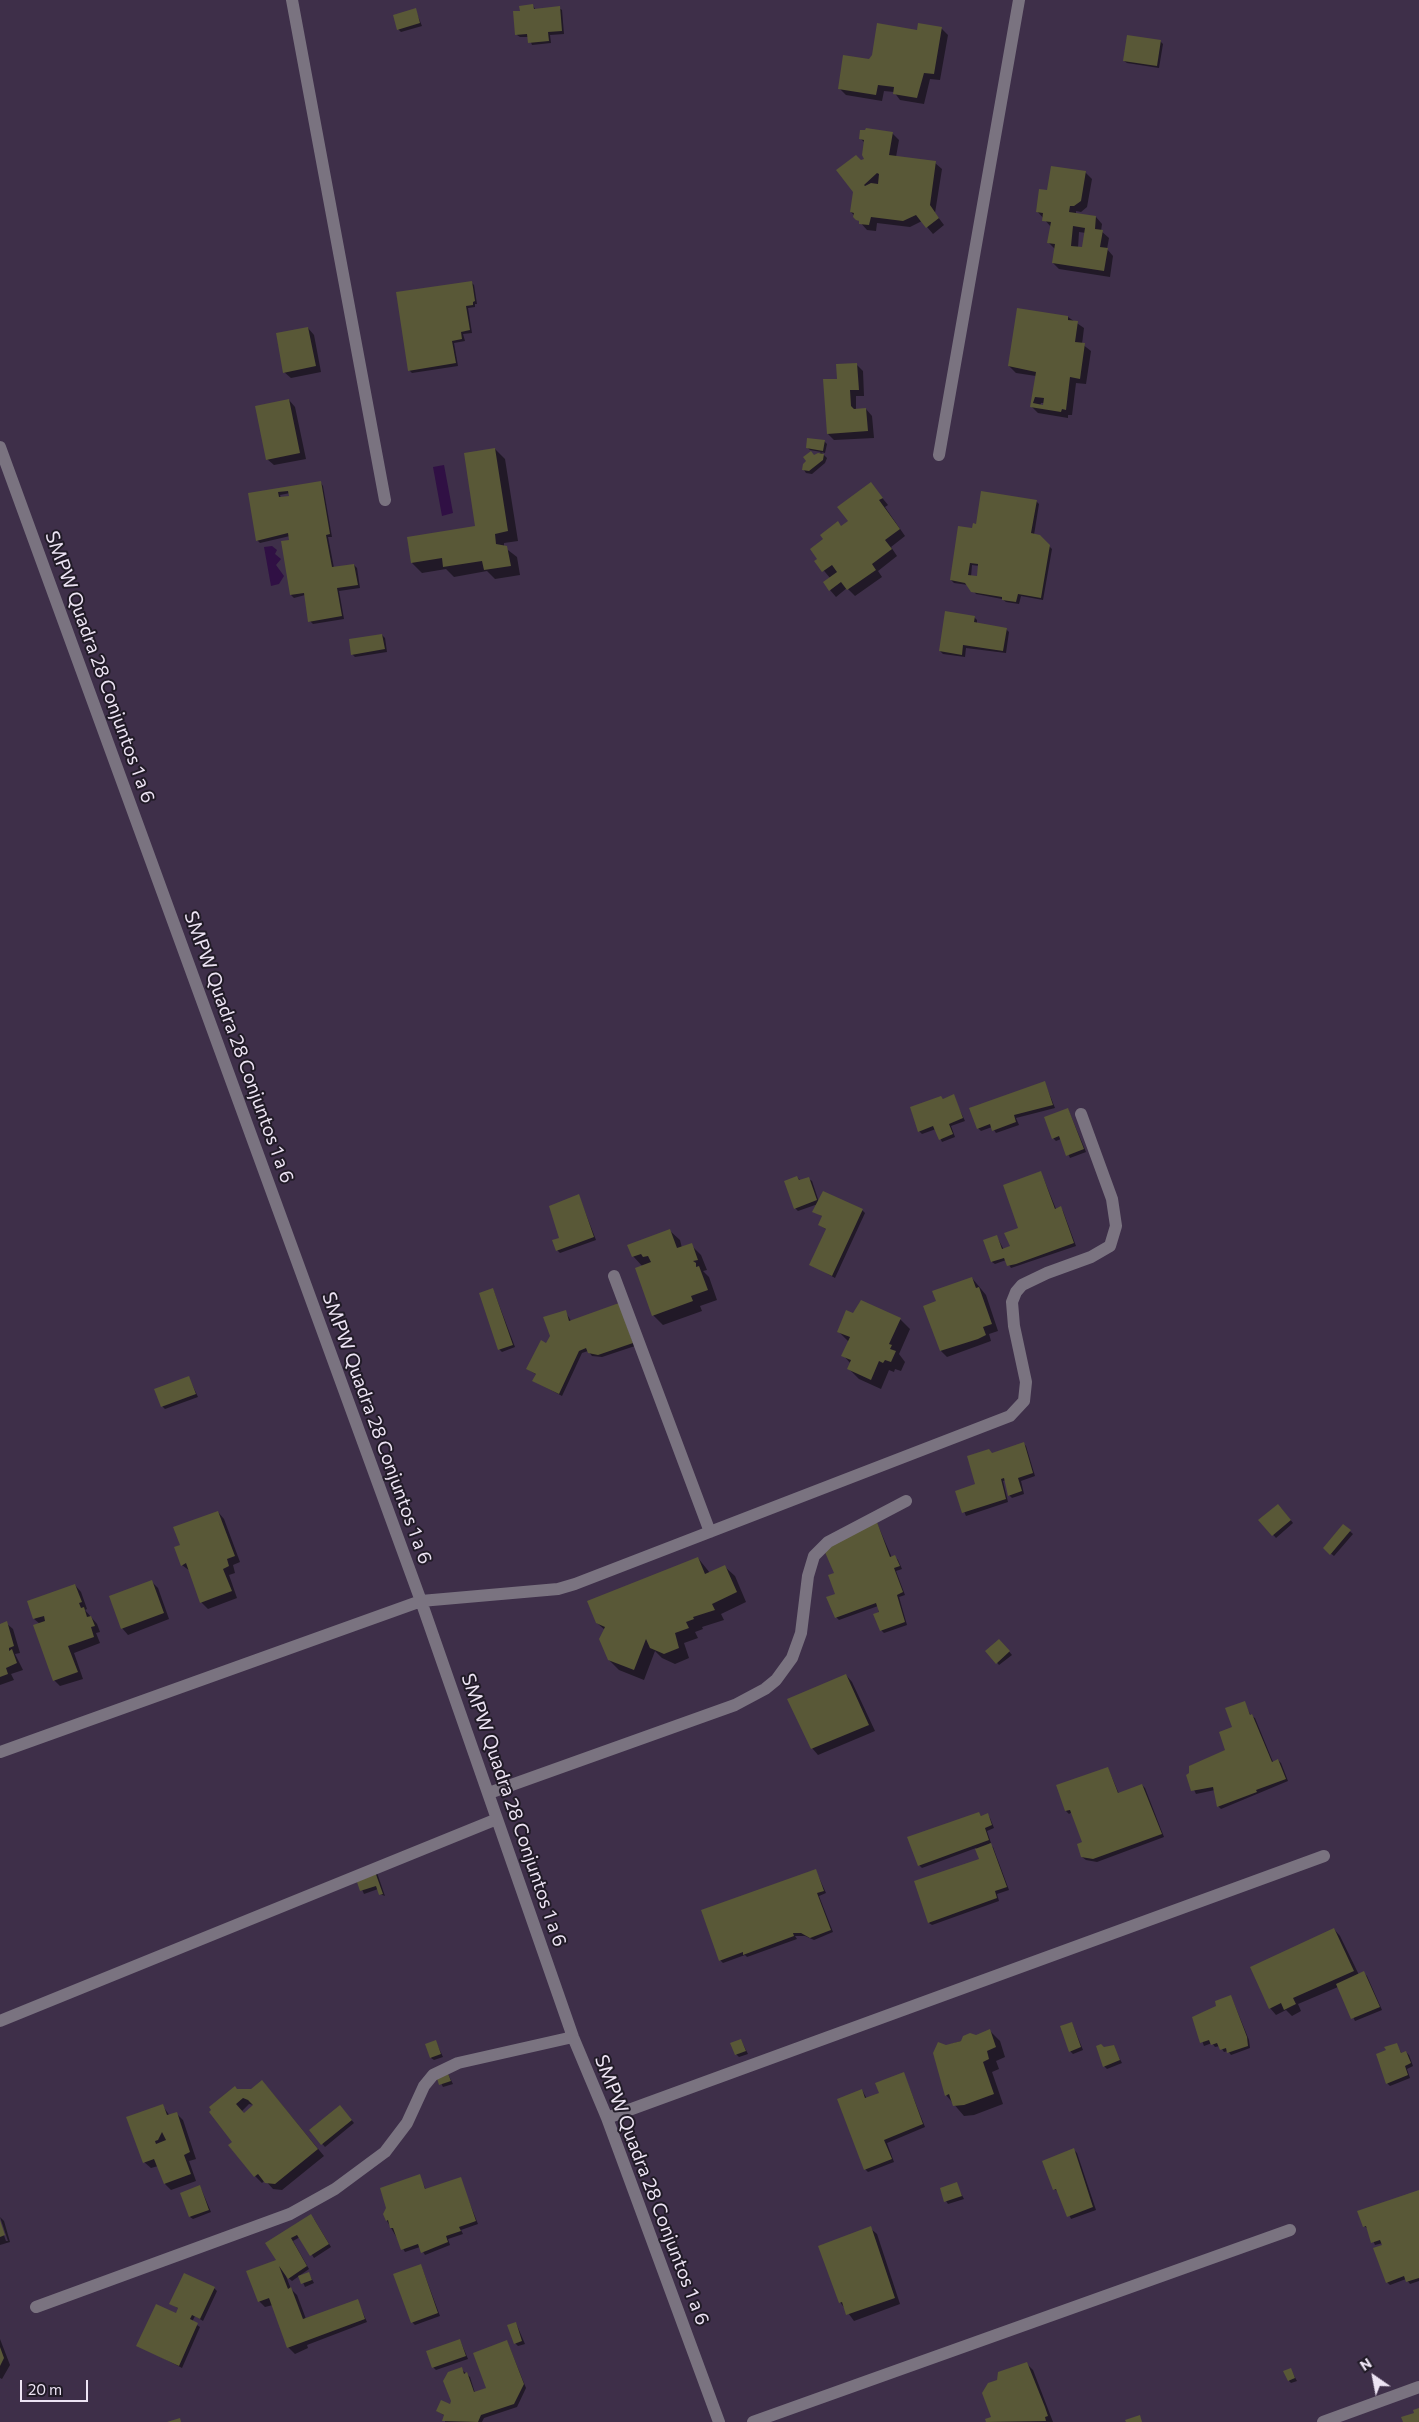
<!DOCTYPE html>
<html>
<head>
<meta charset="utf-8">
<style>
	body { margin:0 }
	#map { position:relative; width:1419px; height:2422px; overflow:hidden; background:#3e2f49; font-family:Commissioner,sans-serif }
	canvas { display:block }
	.north { position:absolute; left:1349px; top:2352px; width:50px; height:50px; -webkit-text-stroke:4px #211b27; paint-order:stroke; rotate:327deg; font-size:14px; font-weight:700; line-height:20px; text-align:center; color:#ede4f4 }
	.north::after { content:''; display:block; margin:auto; width:18px; height:22px; background:#ede4f4; clip-path:polygon(50% 0,100% 100%,50% 72%,0 100%) }
	.scale { position:absolute; left:20px; top:2380px; width:68px; height:22px; box-sizing:border-box; border:2px solid #ede4f4; border-top:0; padding-left:6px; font-size:15px; line-height:18px; white-space:nowrap; color:#ede4f4; -webkit-text-stroke:4px #211b27; paint-order:stroke }
</style>
</head>
<body>
<div id="map">
<canvas width="1419" height="2422"></canvas>
<div class="north">N</div>
<div class="scale">20 m</div>
</div>
<script>
const ctx = document.querySelector('canvas').getContext('2d');
ctx.lineJoin = 'round';
function paint(path, color) { ctx.fillStyle = color; ctx.fill(path, 'evenodd'); }
const shape = rows => new Path2D(rows.map(r => 'M' + r).join(''));
function stroke(path, color, width, dash) { ctx.strokeStyle = color; ctx.lineWidth = width; ctx.lineCap = dash ? 'butt' : 'round'; ctx.setLineDash(dash || []); ctx.stroke(path); }
function write(font, color, halo, rows, align = 'center') {
  ctx.font = font + ' Commissioner,sans-serif'; ctx.lineWidth = 4; ctx.setLineDash([]); ctx.textBaseline = 'middle'; ctx.strokeStyle = halo; ctx.fillStyle = color; for (const [text, x, y, turn = 0] of rows) {
    ctx.save(); ctx.translate(x, y); ctx.rotate((+turn || 0) * Math.PI / 180); ctx.textAlign = isNaN(turn) ? turn : align; if (halo) ctx.strokeText(text, 0, 0); ctx.fillText(text, 0, 0); ctx.restore();
  }
}
paint(shape([
	[444,465,453,513,442,516,433,467],
	[272,546,277,550,275,554,281,559,276,565,284,576,279,584,271,586,264,547]
]), '#301044');
paint(shape([
	[533,6,536,10,559,8,562,10,564,34,550,35,551,43,532,45,529,37,520,37,517,35,521,12],
	[415,9,422,26,401,32,398,29],
	[941,28,948,35,940,80,930,79,924,104,900,100,894,92,884,91,882,101,846,95,840,89,870,60,918,32],
	[1160,41,1163,44,1159,68,1127,63,1124,61],
	[892,133,899,140,896,157,935,163,942,169,935,213,944,225,933,234,922,221,910,227,877,223,876,231,867,230,851,212,861,162,866,159,865,143,860,138],
	[1085,172,1092,179,1087,207,1081,212,1076,211,1076,214,1096,217,1102,224,1101,231,1109,238,1107,249,1113,256,1110,277,1059,269,1053,263,1055,249,1048,242,1051,227,1037,211,1048,192],
	[1079,232,1086,233,1083,249,1078,248],
	[471,282,474,285,477,304,475,304,475,307,468,308,472,333,463,334,465,341,454,343,458,366,412,373,409,370],
	[1068,317,1084,328,1082,344,1091,351,1086,384,1076,383,1072,415,1068,415,1068,418,1038,413,1031,406,1036,376,1016,373,1009,366],
	[1041,403,1044,403,1044,407,1040,406],
	[308,328,314,335,321,372,291,378,284,372],
	[856,364,863,371,864,396,856,396,856,410,866,409,872,416,874,438,834,440,828,434,838,380],
	[289,400,295,407,306,459,274,465,267,459],
	[824,441,827,444,825,453,821,452,827,458,825,463,812,474,806,473,804,470,821,452,810,450,807,447],
	[495,449,505,459,518,541,504,543,504,547,517,557,520,575,495,579,487,571,454,577,446,569,422,573,412,563,408,538,476,527],
	[321,483,323,486,332,537,328,537,334,568,354,565,357,568,360,588,339,591,344,619,313,624,310,621,305,595,294,598,291,595,290,536,260,543,257,540,249,494],
	[290,493,290,497,281,498,280,495],
	[871,484,888,505,885,507,905,536,891,547,897,556,878,571,882,577,855,596,847,588,836,597,830,590,830,578,816,561,842,527,850,522],
	[1036,501,1039,504,1034,535,1039,536,1052,549,1043,600,1021,596,1019,604,1006,602,1002,599,976,594,968,585,954,583,951,580,977,525],
	[972,565,979,566,978,578,971,577],
	[974,617,977,620,977,624,1006,629,1009,632,1006,653,966,648,965,657,943,654,940,651],
	[382,635,385,638,387,652,355,657,352,654],
	[1045,1083,1055,1108,1016,1118,1019,1125,996,1133,992,1127,981,1131,978,1128],
	[953,1096,965,1121,951,1126,955,1137,942,1142,936,1129,922,1134,919,1131,941,1097,944,1100],
	[1068,1109,1086,1152,1070,1158,1061,1139,1056,1141,1053,1138],
	[1041,1172,1056,1209,1061,1208,1063,1211,1076,1246,1011,1268,1006,1260,995,1264,992,1262,997,1237,1004,1250,1011,1247],
	[797,1177,800,1180,809,1179,812,1181,819,1202,862,1210,865,1213,835,1278,810,1264,827,1230,819,1225,823,1217,814,1211,818,1204,798,1211,795,1208],
	[579,1196,596,1240,560,1253,557,1250,560,1239],
	[670,1231,680,1240,682,1248,691,1245,701,1255,707,1270,703,1271,709,1277,717,1300,700,1306,702,1311,663,1325,653,1315,643,1267,633,1256],
	[972,1278,986,1295,998,1331,989,1334,991,1341,947,1357,941,1351,937,1302],
	[493,1289,515,1347,502,1352,499,1349],
	[619,1305,635,1346,602,1357,592,1356,588,1351,582,1353,562,1396,534,1381,537,1375,527,1369,547,1344,565,1311,571,1321],
	[900,1319,910,1329,899,1354,905,1362,901,1371,895,1369,894,1372,889,1370,881,1389,859,1379,849,1369,851,1364,843,1355,849,1342,838,1331],
	[189,1378,198,1397,165,1409,162,1406],
	[1023,1443,1026,1446,1035,1476,1021,1481,1024,1494,1012,1498,1009,1495,1006,1480,1003,1481,1008,1502,966,1516,956,1492,977,1485,992,1454],
	[1281,1508,1293,1523,1276,1538,1260,1520],
	[218,1512,224,1519,240,1562,233,1565,235,1573,229,1575,237,1598,208,1609,201,1602,190,1571,182,1565,181,1546],
	[877,1523,892,1558,895,1557,898,1560,902,1569,896,1571,905,1595,899,1597,907,1625,884,1633,881,1630,878,1606,839,1620,836,1617,836,1574],
	[1343,1525,1353,1534,1334,1556,1324,1548],
	[698,1558,710,1573,725,1567,735,1576,746,1602,721,1614,724,1620,702,1627,703,1629,695,1632,698,1638,684,1643,689,1658,675,1664,662,1658,655,1651,644,1680,619,1670,609,1660,605,1630,597,1623],
	[152,1582,158,1588,169,1619,128,1635,122,1628],
	[75,1585,81,1592,87,1609,85,1610,97,1624,100,1632,96,1633,100,1643,74,1653,83,1679,60,1686,54,1680,40,1624,34,1619],
	[6,1623,13,1629,20,1653,15,1654,23,1670,11,1674,14,1680,0,1685,0,1625],
	[999,1640,1012,1655,999,1665,987,1651],
	[846,1675,852,1682,875,1731,818,1755,812,1748],
	[1244,1702,1251,1716,1255,1718,1273,1762,1278,1760,1281,1763,1288,1781,1221,1809,1218,1806,1215,1790,1196,1794,1187,1775,1226,1751],
	[1108,1768,1119,1794,1142,1785,1145,1788,1164,1837,1097,1862,1086,1860,1082,1857,1083,1843,1072,1812,1069,1814,1066,1811],
	[979,1813,982,1817,988,1815,990,1818,994,1828,987,1831,991,1843,989,1844,993,1847,1009,1890,997,1894,999,1901,932,1925,929,1923,981,1860,976,1848,922,1868,919,1865],
	[376,1870,385,1896,380,1894,378,1889,364,1894,355,1874],
	[816,1871,826,1893,819,1896,833,1932,814,1940,805,1936,795,1936,797,1939,747,1957,745,1955,723,1963,720,1960],
	[1334,1929,1340,1936,1359,1975,1364,1973,1367,1976,1382,2010,1355,2021,1338,1987,1298,2004,1301,2011,1292,2016,1286,2010,1276,2015,1270,2008],
	[1231,1996,1249,2040,1250,2048,1231,2055,1228,2051,1224,2052,1220,2046,1215,2047,1212,2043,1204,2046,1193,2017,1218,2006],
	[1072,2023,1083,2050,1073,2054,1070,2051],
	[990,2031,1000,2041,1005,2057,996,2061,999,2069,992,2072,1003,2104,974,2115,964,2116,946,2095,934,2053,946,2046],
	[741,2040,748,2054,739,2057,736,2054],
	[436,2042,443,2057,434,2060,431,2058],
	[1397,2045,1402,2054,1406,2052,1409,2055,1413,2066,1407,2069,1410,2078,1390,2086,1387,2083],
	[1113,2046,1122,2063,1107,2069,1104,2066,1105,2049],
	[447,2072,453,2084,443,2087,437,2075],
	[904,2074,925,2127,887,2143,894,2162,868,2172,865,2169,862,2090,867,2099,880,2094],
	[268,2088,324,2156,282,2190,273,2189,265,2180,262,2183,255,2176,230,2145,234,2142,211,2112,237,2090],
	[249,2104,255,2105,244,2114,242,2111],
	[162,2105,170,2116,176,2113,183,2120,196,2159,189,2161,196,2181,171,2190,165,2184,158,2166,151,2168,144,2162],
	[342,2109,354,2123,325,2147,310,2130],
	[1074,2150,1077,2153,1096,2210,1071,2219,1059,2192,1054,2189],
	[419,2175,426,2190,460,2179,478,2224,461,2230,463,2234,448,2239,450,2245,425,2255,420,2247,405,2252,387,2221,387,2207],
	[956,2184,964,2199,948,2204,946,2201],
	[200,2186,211,2212,193,2219,190,2217],
	[1419,2191,1419,2281,1410,2284,1406,2279,1390,2285,1387,2282,1383,2243,1375,2245,1368,2229,1364,2226],
	[0,2217,4,2221,10,2242,0,2245,0,2224,6,2241,8,2241],
	[314,2219,331,2247,314,2258,300,2237,293,2241,309,2269,292,2281,286,2276,291,2289,297,2295,306,2319,357,2300,367,2322,307,2345,308,2348,295,2354,288,2347,273,2305,265,2307,259,2301,278,2261,267,2244],
	[870,2228,877,2234,900,2304,854,2321,840,2302],
	[421,2265,440,2316,415,2325,412,2322],
	[309,2274,314,2283,305,2287,300,2276],
	[214,2288,217,2291,203,2321,195,2316,192,2322,200,2327,182,2368,138,2345,176,2314,179,2309,171,2304],
	[516,2323,525,2344,518,2346,515,2343],
	[0,2339,10,2365,2,2379,0,2378],
	[460,2340,468,2359,436,2370,433,2367],
	[507,2341,526,2388,517,2407,484,2418,482,2422,445,2422,445,2416,437,2411,450,2406,461,2369,470,2377,475,2393,487,2388],
	[1027,2364,1033,2370,1053,2422,987,2422,986,2420,993,2418,998,2381],
	[1291,2370,1297,2381,1291,2383,1289,2381]
]), '#0007');
paint(shape([
	[533,4,534,9,560,6,562,31,548,32,549,41,528,43,527,34,515,35,513,11,520,11,519,6],
	[416,8,420,23,397,30,393,15],
	[877,23,917,30,918,23,942,27,934,74,924,73,917,98,893,94,894,87,878,85,876,95,838,89,843,55,869,59,872,55],
	[1127,35,1161,40,1157,66,1123,61],
	[866,128,893,132,889,155,936,161,930,205,939,218,926,228,916,215,903,221,871,217,869,225,859,224,859,221,856,220,853,217,854,213,850,212,853,192,836,170,856,155,861,160,864,159,862,155,864,140,859,139,860,130,865,130],
	[877,173,879,174,878,184,871,183,865,186,864,185],
	[1051,166,1086,171,1081,201,1074,206,1070,206,1069,212,1096,216,1095,229,1103,230,1100,247,1108,248,1104,271,1052,263,1055,244,1047,243,1051,222,1042,221,1043,213,1036,212,1039,189,1047,190],
	[1073,226,1085,228,1082,247,1071,246],
	[472,281,475,301,473,302,473,305,466,306,470,330,461,332,462,339,452,341,456,363,408,371,396,292],
	[1017,308,1068,316,1068,320,1078,321,1075,342,1085,343,1080,379,1070,377,1066,410,1062,409,1061,412,1030,407,1036,372,1008,366],
	[1035,397,1044,398,1043,405,1033,403],
	[308,327,316,366,283,373,276,333],
	[857,363,859,390,850,390,851,406,854,409,866,408,868,431,827,434,823,379,837,379,836,364],
	[289,399,300,453,266,460,255,406],
	[807,438,825,440,823,451,806,448],
	[495,448,508,531,495,534,496,544,507,546,511,566,484,570,482,561,443,567,442,558,411,563,407,537,475,526,464,453],
	[811,451,814,455,818,453,824,454,823,460,809,471,802,470,803,464,806,461,803,457],
	[321,481,330,534,326,535,332,567,354,564,358,585,337,588,342,616,308,622,304,593,290,595,281,541,289,540,288,533,256,541,248,493],
	[288,491,289,496,279,497,278,492],
	[871,482,883,498,879,500,900,529,885,540,892,549,872,564,876,570,847,590,841,582,829,591,823,582,837,572,832,565,822,572,814,561,817,559,810,549,823,539,820,535,838,521,841,526,848,521,837,507],
	[981,491,1037,500,1031,533,1040,535,1050,545,1041,598,1018,594,1016,602,1002,600,1002,597,971,592,965,583,950,580,958,526,972,528,973,523,976,524],
	[970,563,978,564,977,576,968,575],
	[945,611,975,616,974,622,1007,628,1003,651,963,645,962,655,939,651],
	[382,634,385,649,351,655,349,639],
	[1045,1081,1053,1105,1014,1115,1016,1122,992,1131,990,1124,977,1129,969,1108],
	[954,1094,963,1118,949,1124,953,1134,939,1140,933,1126,918,1132,910,1107,941,1096,943,1099],
	[1068,1108,1084,1149,1066,1156,1059,1136,1052,1139,1044,1117],
	[1041,1171,1055,1209,1061,1206,1074,1243,1016,1264,1007,1266,1004,1258,991,1262,983,1240,997,1235,1002,1249,1010,1246,1004,1233,1018,1228,1003,1185],
	[797,1176,799,1180,809,1177,817,1200,794,1209,784,1181],
	[823,1191,863,1209,832,1276,809,1265,826,1229,818,1225,822,1216,812,1212],
	[579,1194,594,1237,556,1251,552,1240,559,1238,549,1206],
	[670,1229,677,1248,692,1243,698,1260,693,1261,696,1263,696,1267,699,1266,708,1290,691,1296,693,1301,652,1316,635,1268,651,1262,648,1256,643,1257,641,1254,632,1257,627,1245],
	[972,1277,976,1288,979,1287,992,1324,983,1327,986,1335,978,1339,940,1351,923,1306,936,1301,932,1291],
	[493,1288,513,1345,498,1350,479,1293],
	[861,1300,901,1318,889,1344,892,1345,890,1349,896,1351,891,1362,885,1360,883,1363,879,1361,871,1380,847,1369,851,1360,841,1356,850,1337,837,1332,846,1310,853,1313],
	[619,1303,633,1343,598,1355,588,1353,586,1348,579,1351,559,1394,532,1381,536,1374,526,1369,541,1340,546,1343,550,1336,543,1317,566,1310,569,1321],
	[189,1376,196,1394,161,1407,154,1389],
	[1024,1442,1033,1473,1018,1478,1022,1491,1008,1496,1004,1478,1001,1479,1006,1499,962,1513,955,1491,975,1484,967,1456,989,1449,992,1453],
	[1278,1504,1291,1520,1272,1536,1258,1520],
	[218,1511,235,1556,227,1559,229,1566,223,1569,232,1591,200,1603,186,1563,181,1566,174,1547,180,1545,173,1527],
	[877,1522,890,1557,895,1555,900,1566,894,1568,903,1592,897,1595,905,1622,880,1631,873,1614,879,1612,876,1603,835,1618,826,1597,835,1594,828,1575,834,1573,821,1543],
	[1343,1524,1351,1530,1330,1555,1323,1548],
	[698,1557,705,1574,725,1565,737,1592,712,1604,715,1610,693,1617,694,1619,686,1622,689,1628,675,1633,679,1648,664,1654,650,1648,646,1639,634,1670,608,1660,599,1639,605,1627,596,1623,587,1601],
	[152,1580,164,1613,121,1629,109,1596],
	[75,1584,82,1602,79,1603,81,1608,84,1607,87,1617,91,1616,95,1626,91,1627,94,1637,68,1646,78,1672,53,1681,33,1625,45,1621,44,1616,33,1619,27,1601],
	[7,1621,14,1646,9,1648,9,1651,12,1649,17,1663,6,1668,8,1674,0,1677,0,1624],
	[999,1639,1010,1651,996,1664,985,1651],
	[846,1674,869,1725,811,1749,787,1699],
	[1245,1701,1250,1715,1252,1714,1272,1762,1278,1759,1286,1779,1256,1790,1257,1792,1217,1807,1213,1787,1191,1791,1186,1775,1189,1773,1189,1766,1225,1750,1219,1732,1232,1727,1225,1708],
	[1108,1767,1118,1793,1142,1784,1162,1834,1093,1859,1081,1857,1077,1844,1082,1842,1070,1810,1065,1811,1056,1785],
	[979,1812,981,1816,988,1813,992,1825,985,1828,989,1840,918,1866,907,1837],
	[991,1843,1007,1887,995,1891,997,1898,928,1923,914,1881,979,1859,975,1849],
	[373,1866,383,1894,379,1895,376,1886,360,1891,355,1876],
	[816,1869,824,1891,817,1893,831,1930,810,1938,801,1933,793,1933,794,1936,743,1955,743,1952,719,1961,701,1910],
	[1334,1928,1354,1971,1293,1998,1296,2004,1284,2010,1281,2003,1269,2009,1250,1967],
	[1364,1971,1380,2007,1351,2019,1336,1984],
	[1231,1995,1247,2037,1248,2046,1227,2053,1226,2048,1220,2050,1217,2043,1211,2045,1209,2040,1200,2043,1192,2017,1216,2006,1215,2001],
	[1072,2022,1081,2047,1069,2052,1060,2026],
	[990,2029,996,2047,987,2051,989,2059,983,2062,994,2094,964,2105,953,2106,949,2094,945,2096,933,2053,938,2042,946,2045,961,2041,963,2036,970,2033,976,2035],
	[741,2039,746,2051,735,2055,730,2043],
	[436,2040,441,2054,430,2058,425,2044],
	[1397,2043,1401,2053,1406,2051,1411,2063,1405,2066,1408,2075,1386,2084,1376,2054,1386,2050,1384,2047],
	[1101,2044,1104,2047,1114,2045,1120,2060,1103,2067,1096,2046],
	[447,2071,451,2081,439,2085,436,2075],
	[904,2072,923,2124,884,2140,892,2159,864,2170,837,2099,862,2089,865,2098,879,2093,875,2083],
	[262,2080,318,2149,275,2184,265,2183,258,2174,254,2177,228,2145,232,2142,209,2112,211,2110,209,2107,235,2086,237,2089,251,2089],
	[243,2098,248,2100,253,2105,244,2113,236,2104],
	[163,2104,167,2115,177,2112,190,2152,184,2155,191,2174,164,2184,154,2159,143,2163,126,2117],
	[162,2132,166,2140,156,2144,155,2141,158,2140],
	[340,2105,352,2120,321,2145,309,2130],
	[1074,2148,1093,2207,1067,2217,1056,2189,1053,2190,1042,2161],
	[420,2174,425,2189,461,2177,476,2221,459,2227,461,2231,446,2236,448,2242,421,2253,418,2244,401,2250,393,2228,390,2228,388,2220,386,2221,383,2214,386,2208,380,2188],
	[957,2182,962,2196,944,2202,940,2188],
	[200,2185,209,2210,189,2217,180,2193],
	[1419,2190,1419,2278,1406,2282,1404,2276,1386,2283,1373,2248,1382,2245,1380,2240,1371,2243,1366,2226,1363,2227,1357,2211],
	[311,2214,329,2244,310,2256,297,2235,291,2238,307,2266,288,2279,279,2266,288,2289,291,2287,303,2319,358,2299,365,2319,287,2348,269,2298,258,2302,246,2271,276,2260,265,2243],
	[0,2220,5,2235,0,2237],
	[871,2226,895,2298,846,2315,842,2302,839,2303,818,2246],
	[421,2264,438,2313,411,2323,393,2274],
	[309,2272,312,2280,301,2284,298,2276],
	[184,2273,215,2287,200,2319,192,2315,190,2319,198,2323,179,2366,136,2346,156,2304,176,2313,178,2308,169,2304],
	[516,2322,522,2341,514,2344,507,2325],
	[460,2339,466,2356,432,2368,426,2351],
	[507,2340,524,2384,514,2404,481,2415,478,2422,442,2421,444,2415,436,2411,441,2400,450,2404,451,2401,443,2381,448,2372,462,2367,464,2374,467,2372,474,2392,486,2388,473,2353],
	[0,2347,4,2358,0,2366],
	[1027,2362,1045,2407,1048,2416,1045,2417,1046,2421,986,2422,985,2419,991,2417,982,2393,988,2383,997,2380,998,2372],
	[1291,2368,1295,2378,1288,2381,1283,2371],
	[1419,2408,1419,2422,1403,2422,1401,2417,1414,2413,1413,2410],
	[1140,2415,1142,2422,1126,2422,1125,2420],
	[180,2418,181,2422,167,2422]
]), '#595837');
stroke(shape([
	[292,0,385,500],
	[0,447,421,1601,573,2037,607,2118,719,2422],
	[939,455,1019,0],
	[614,1276,710,1532],
	[0,1752,421,1601,558,1589,575,1584,1010,1416,1024,1401,1026,1382,1014,1326,1012,1302,1016,1292,1022,1285,1047,1273,1091,1257,1110,1246,1116,1226,1112,1199,1081,1114],
	[489,1793,735,1705,765,1689,776,1680,792,1658,801,1633,808,1576,814,1556,828,1542,906,1501],
	[0,2021,497,1819],
	[607,2118,1324,1856],
	[36,2307,290,2214,335,2189,385,2152,407,2123,424,2086,433,2075,458,2063,573,2037],
	[753,2422,1290,2230],
	[1323,2422,1419,2387]
]), '#7a7380', 12);
write('19px', '#ede4f4', '#211b27', [
	["SMPW Quadra 28 Conjuntos 1 a 6",100,667,70],
	["SMPW Quadra 28 Conjuntos 1 a 6",239,1047,70],
	["SMPW Quadra 28 Conjuntos 1 a 6",377,1428,70],
	["SMPW Quadra 28 Conjuntos 1 a 6",514,1810,71],
	["SMPW Quadra 28 Conjuntos 1 a 6",652,2190,69]
]);
</script>
</body>
</html>
